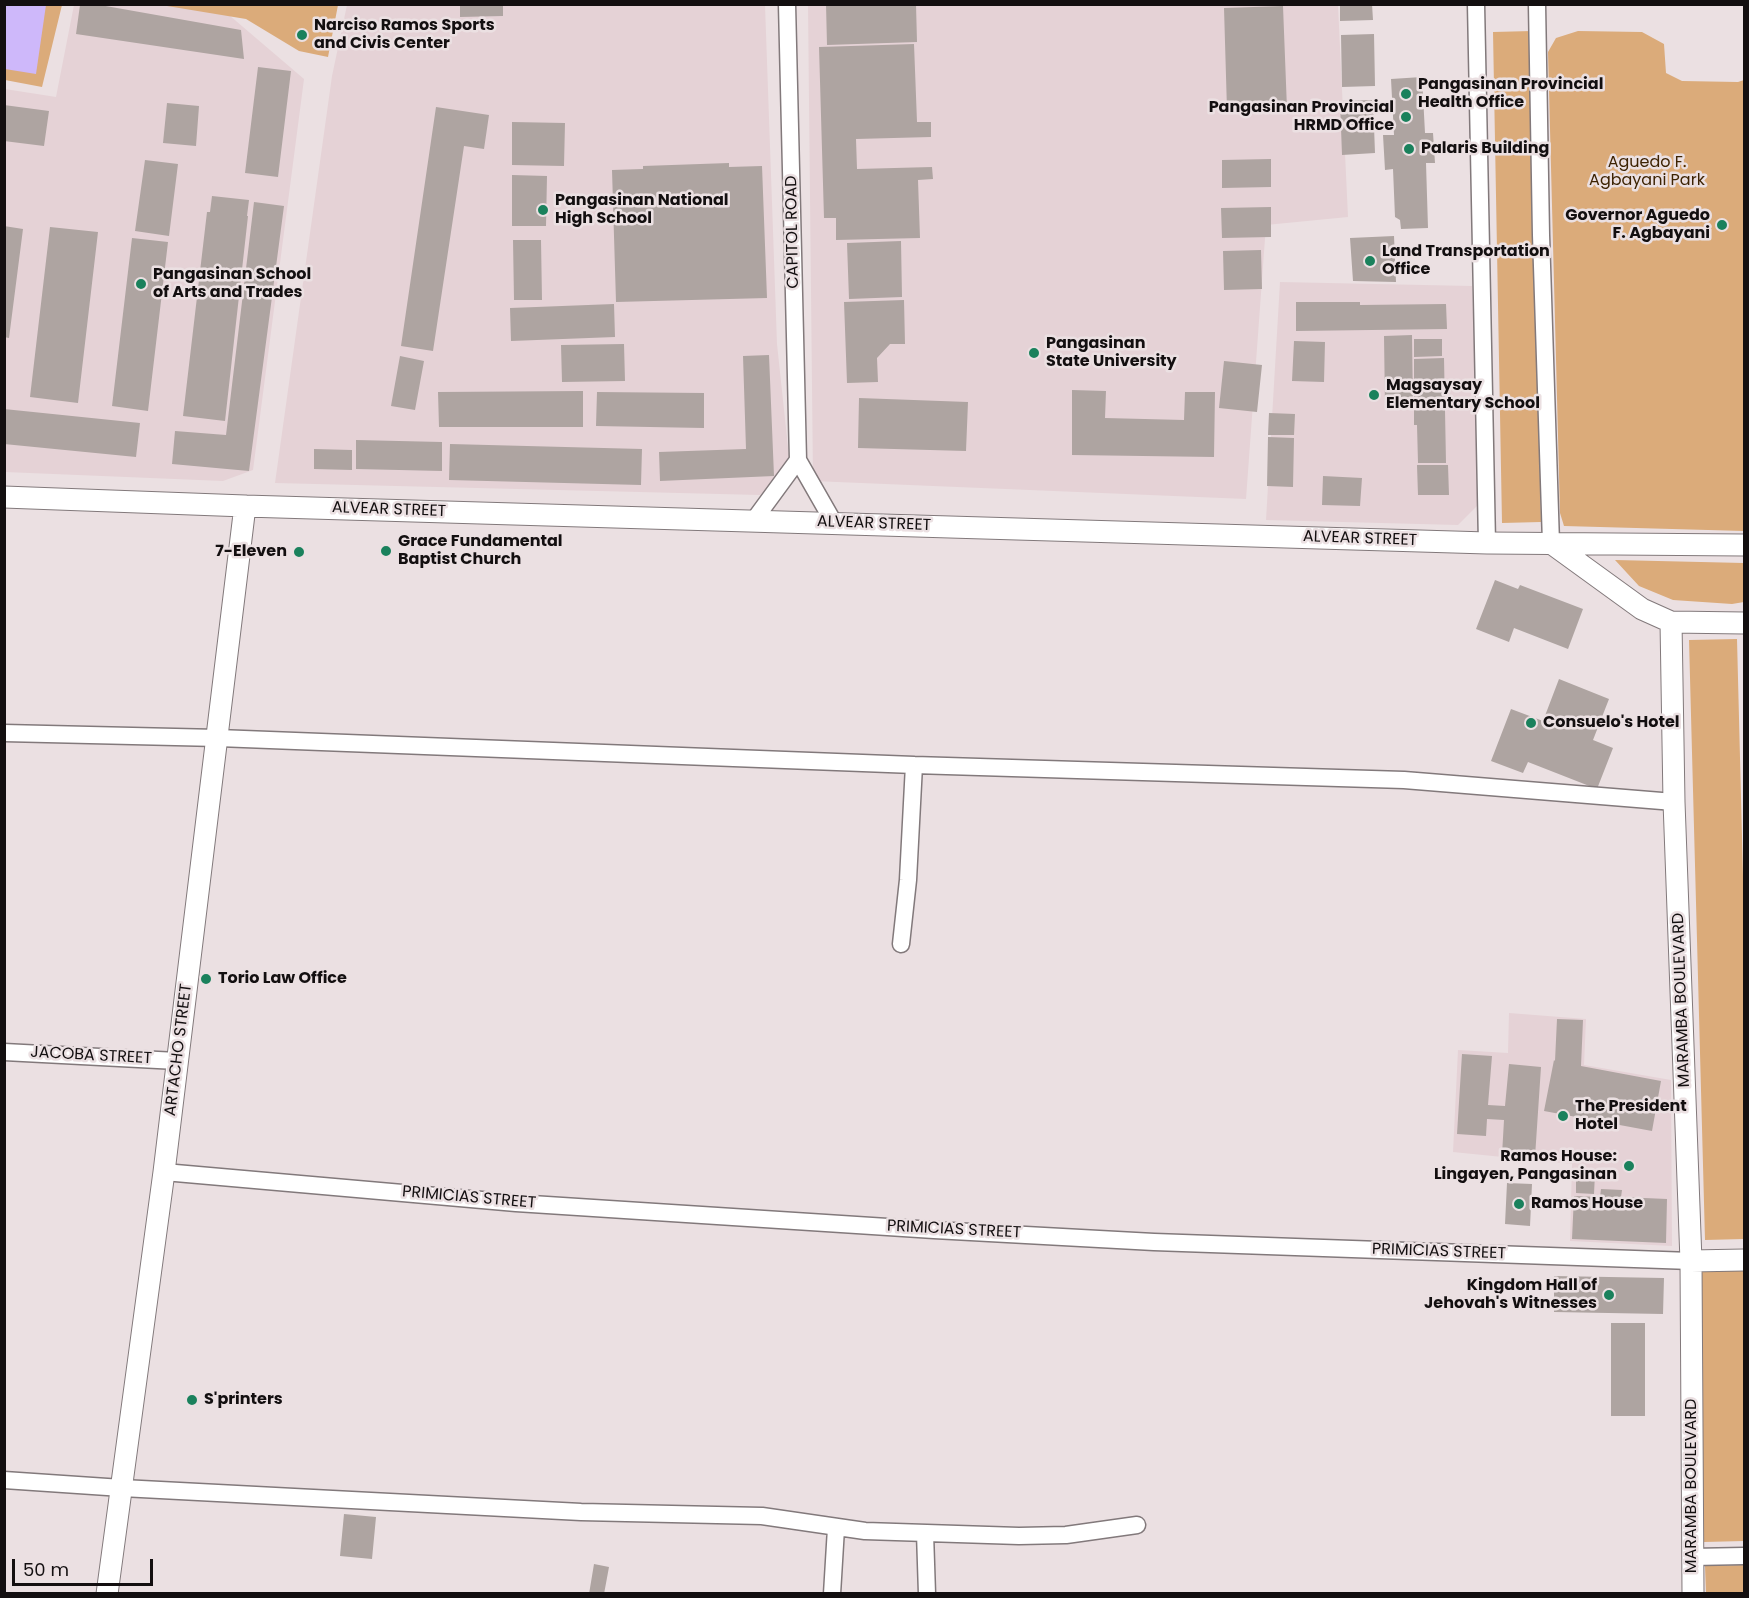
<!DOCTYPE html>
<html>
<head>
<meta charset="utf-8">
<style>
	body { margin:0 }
	#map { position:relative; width:1749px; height:1598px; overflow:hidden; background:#ebe0e2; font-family:Poppins,sans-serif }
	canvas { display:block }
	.frame { position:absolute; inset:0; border:6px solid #130f10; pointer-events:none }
	.scale { position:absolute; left:12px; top:1559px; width:141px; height:27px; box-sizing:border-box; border:3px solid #130f10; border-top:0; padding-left:8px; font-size:18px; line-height:21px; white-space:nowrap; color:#130f10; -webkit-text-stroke:4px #ebe0e2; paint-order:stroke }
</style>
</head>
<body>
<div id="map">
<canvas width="1749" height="1598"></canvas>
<div class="frame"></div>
<div class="scale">50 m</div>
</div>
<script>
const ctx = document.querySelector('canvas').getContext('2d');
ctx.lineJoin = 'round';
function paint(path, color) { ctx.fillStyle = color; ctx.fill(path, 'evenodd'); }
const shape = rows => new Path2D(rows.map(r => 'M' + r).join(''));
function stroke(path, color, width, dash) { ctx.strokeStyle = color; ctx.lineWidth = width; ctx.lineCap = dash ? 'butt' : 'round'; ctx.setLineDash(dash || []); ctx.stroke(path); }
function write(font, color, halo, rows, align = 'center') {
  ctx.font = font + ' Poppins,sans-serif'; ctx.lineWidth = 5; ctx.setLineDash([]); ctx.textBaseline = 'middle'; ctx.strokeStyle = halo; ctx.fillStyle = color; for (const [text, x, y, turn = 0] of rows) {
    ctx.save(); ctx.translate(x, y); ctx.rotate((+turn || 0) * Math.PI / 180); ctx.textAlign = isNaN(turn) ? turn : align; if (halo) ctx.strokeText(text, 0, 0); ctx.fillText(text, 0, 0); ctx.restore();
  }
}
paint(shape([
	[74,5,179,5,229,15,304,79,253,470,223,481,5,472,5,89,56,97],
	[347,5,765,5,777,344,790,466,760,495,275,483,332,76],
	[808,5,1338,5,1348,217,1266,225,1246,499,813,481],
	[1280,282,1472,286,1480,503,1458,525,1266,520],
	[1509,1013,1586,1019,1584,1065,1671,1080,1672,1246,1570,1241,1572,1164,1453,1152,1458,1050,1508,1053]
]), '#e5d2d6');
paint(shape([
	[4,5,62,5,42,87,5,80],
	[161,5,338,4,338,5,328,57,299,51,246,19],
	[1532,31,1541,522,1502,523,1493,32],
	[1578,31,1642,32,1664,44,1666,73,1682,81,1738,82,1744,80,1744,531,1564,526,1560,513,1548,52,1556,38],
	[1615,560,1744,563,1744,602,1732,604,1673,600,1639,586],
	[1737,639,1744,916,1744,1239,1705,1240,1689,640],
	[1744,1269,1744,1541,1704,1542,1697,1270],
	[1744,1565,1744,1593,1706,1593,1705,1566]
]), '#dbab7a');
paint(shape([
	[4,5,46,5,36,74,5,69]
]), '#ceb8fa');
paint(shape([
	[826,4,916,4,917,42,827,45],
	[1340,4,1372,4,1373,20,1340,21],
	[80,5,100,5,241,30,244,59,76,34],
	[460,5,503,5,503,16,460,17],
	[1283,6,1287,109,1227,110,1224,8],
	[1374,34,1375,86,1342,87,1341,35],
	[914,44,917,122,931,122,931,137,856,139,857,169,932,167,933,179,918,180,920,238,836,240,836,218,824,218,819,47],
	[258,67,291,71,278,177,245,173],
	[1422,77,1425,133,1433,133,1435,163,1426,163,1428,228,1401,229,1400,220,1395,217,1393,169,1385,170,1383,135,1394,135,1391,79],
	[1373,100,1375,153,1342,155,1340,101],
	[167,103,199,106,196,146,163,143],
	[4,105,49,111,44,146,4,141],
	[436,107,489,115,484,149,464,146,433,351,401,346],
	[512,122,565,123,564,166,512,165],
	[1271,159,1271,187,1222,188,1222,160],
	[145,160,178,164,169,236,135,231],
	[729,163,729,167,762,166,767,298,616,302,612,170,643,169,643,166],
	[512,175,547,176,546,226,512,226],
	[212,196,249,200,247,216,248,216,225,421,183,416,207,212,210,212],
	[254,202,284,206,249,471,172,464,175,431,226,435],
	[1271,207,1271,237,1222,238,1221,208],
	[4,226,23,229,9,338,4,337],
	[50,227,98,232,78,403,30,397],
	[1394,236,1396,282,1353,281,1350,238],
	[132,238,168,242,148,411,112,406],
	[513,240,541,240,542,300,514,300],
	[901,241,902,297,849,299,847,243],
	[1261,250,1262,289,1224,290,1223,251],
	[904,300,905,344,890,344,877,358,878,382,847,383,844,302],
	[1296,302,1360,302,1360,305,1446,304,1447,329,1296,331],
	[614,304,615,337,511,341,510,308],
	[1412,335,1413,406,1385,407,1384,336],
	[1414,339,1442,339,1442,356,1414,357],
	[1294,341,1325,342,1324,382,1292,381],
	[624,344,625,381,562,382,561,345],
	[769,355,774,476,660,481,659,452,746,449,743,356],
	[400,356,424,361,415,410,391,406],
	[1444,358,1446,463,1418,463,1417,425,1414,425,1414,359],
	[1224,361,1262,365,1257,412,1219,408],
	[1072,390,1106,391,1105,418,1184,420,1185,392,1215,392,1214,457,1072,455],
	[583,391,583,427,439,427,438,392],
	[597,392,704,393,704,428,596,426],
	[859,398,968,402,966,451,858,448],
	[4,409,140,423,136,457,4,444],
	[1269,413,1295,414,1294,435,1268,435],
	[1268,437,1294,438,1293,487,1267,486],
	[356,440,442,442,442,471,356,469],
	[450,444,642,449,641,485,449,480],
	[314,449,352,450,352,470,314,469],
	[1417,465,1448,465,1449,495,1418,495],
	[1323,476,1362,478,1360,506,1322,505],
	[1495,580,1518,589,1520,585,1583,609,1568,649,1514,628,1509,642,1476,629],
	[1559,679,1609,699,1593,740,1613,748,1597,789,1528,762,1523,773,1491,761,1511,709,1543,721],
	[1557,1019,1583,1020,1581,1066,1661,1081,1652,1131,1544,1111,1554,1060,1555,1061],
	[1462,1054,1492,1056,1488,1105,1505,1106,1509,1064,1541,1067,1535,1157,1502,1155,1504,1120,1487,1119,1486,1136,1457,1134],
	[1576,1172,1595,1173,1594,1194,1576,1193],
	[1507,1183,1532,1184,1530,1226,1505,1224],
	[1601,1189,1622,1190,1621,1197,1667,1199,1666,1243,1572,1239,1574,1196,1600,1197],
	[1554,1276,1664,1278,1663,1314,1554,1312],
	[1611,1323,1645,1323,1645,1416,1611,1416],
	[344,1514,376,1517,372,1559,340,1556],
	[594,1564,609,1567,604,1594,589,1594]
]), '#aea4a1');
const minor = shape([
	[787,4,798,460,834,523],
	[1476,4,1487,543],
	[1537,4,1541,235,1551,543],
	[754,520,798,460],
	[4,733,218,738,914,765,1404,780,1674,802],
	[901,944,908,880,914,765],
	[4,1052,177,1061],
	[164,1172,516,1203,934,1230,1154,1242,1691,1261],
	[4,1480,122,1488,581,1512,762,1516,865,1531,1019,1536,1066,1535,1137,1525],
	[925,1533,927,1594],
	[1692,1557,1744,1556],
	[832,1594,836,1528]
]);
const tertiary = shape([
	[4,497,245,506,1487,543,1744,545],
	[1551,543,1642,609,1671,622,1744,623],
	[1671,622,1674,802,1691,1261,1693,1594],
	[1691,1261,1744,1260],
	[107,1594,164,1172,245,506]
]);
stroke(minor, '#82797b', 19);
stroke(tertiary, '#82797b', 23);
stroke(minor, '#fff', 16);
stroke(tertiary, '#fff', 21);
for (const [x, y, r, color] of [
	[302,35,6,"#1a815c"],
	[1406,94,6,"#1a815c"],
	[1406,117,6,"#1a815c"],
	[1409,149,6,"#1a815c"],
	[543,210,6,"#1a815c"],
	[1722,225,6,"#1a815c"],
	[1370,261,6,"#1a815c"],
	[141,284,6,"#1a815c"],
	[1034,353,6,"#1a815c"],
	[1374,395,6,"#1a815c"],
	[386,551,6,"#1a815c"],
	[299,552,6,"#1a815c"],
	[1531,723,6,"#1a815c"],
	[206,979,6,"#1a815c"],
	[1563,1116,6,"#1a815c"],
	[1629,1166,6,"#1a815c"],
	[1519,1204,6,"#1a815c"],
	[1609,1295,6,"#1a815c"],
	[192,1400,6,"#1a815c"]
]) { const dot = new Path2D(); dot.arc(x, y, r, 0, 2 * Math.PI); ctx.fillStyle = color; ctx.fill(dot); stroke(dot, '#ebe0e2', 2); }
write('bold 16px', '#130f10', '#ebe0e2', [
	["Narciso Ramos Sports",314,26],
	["and Civis Center",314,44],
	["Pangasinan Provincial",1418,85],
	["Health Office",1418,103],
	["Pangasinan Provincial",1394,108,"right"],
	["HRMD Office",1394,126,"right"],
	["Palaris Building",1421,149],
	["Pangasinan National",555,201],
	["High School",555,219],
	["Governor Aguedo",1710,216,"right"],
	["F. Agbayani",1710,234,"right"],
	["Land Transportation",1382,252],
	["Office",1382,270],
	["Pangasinan School",153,275],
	["of Arts and Trades",153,293],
	["Pangasinan",1046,344],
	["State University",1046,362],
	["Magsaysay",1386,386],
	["Elementary School",1386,404],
	["Grace Fundamental",398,542],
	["Baptist Church",398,560],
	["7-Eleven",287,552,"right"],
	["Consuelo's Hotel",1543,723],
	["Torio Law Office",218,979],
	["The President",1575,1107],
	["Hotel",1575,1125],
	["Ramos House:",1617,1157,"right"],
	["Lingayen, Pangasinan",1617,1175,"right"],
	["Ramos House",1531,1204],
	["Kingdom Hall of",1597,1286,"right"],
	["Jehovah's Witnesses",1597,1304,"right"],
	["S'printers",204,1400]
], 'left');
write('16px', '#3d2303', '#ebe0e2', [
	["Aguedo F.",1647,163],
	["Agbayani Park",1647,181]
]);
write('16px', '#130f10', '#ebe0e2', [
	["CAPITOL ROAD",793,232,-91],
	["ALVEAR STREET",389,510,2],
	["ALVEAR STREET",874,524,2],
	["ALVEAR STREET",1360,539,2],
	["MARAMBA BOULEVARD",1682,1000,-92],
	["ARTACHO STREET",179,1050,-83],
	["JACOBA STREET",91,1056,3],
	["PRIMICIAS STREET",469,1198,5],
	["PRIMICIAS STREET",954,1230,3],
	["PRIMICIAS STREET",1439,1252,2],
	["MARAMBA BOULEVARD",1692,1486,-90]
]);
</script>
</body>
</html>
